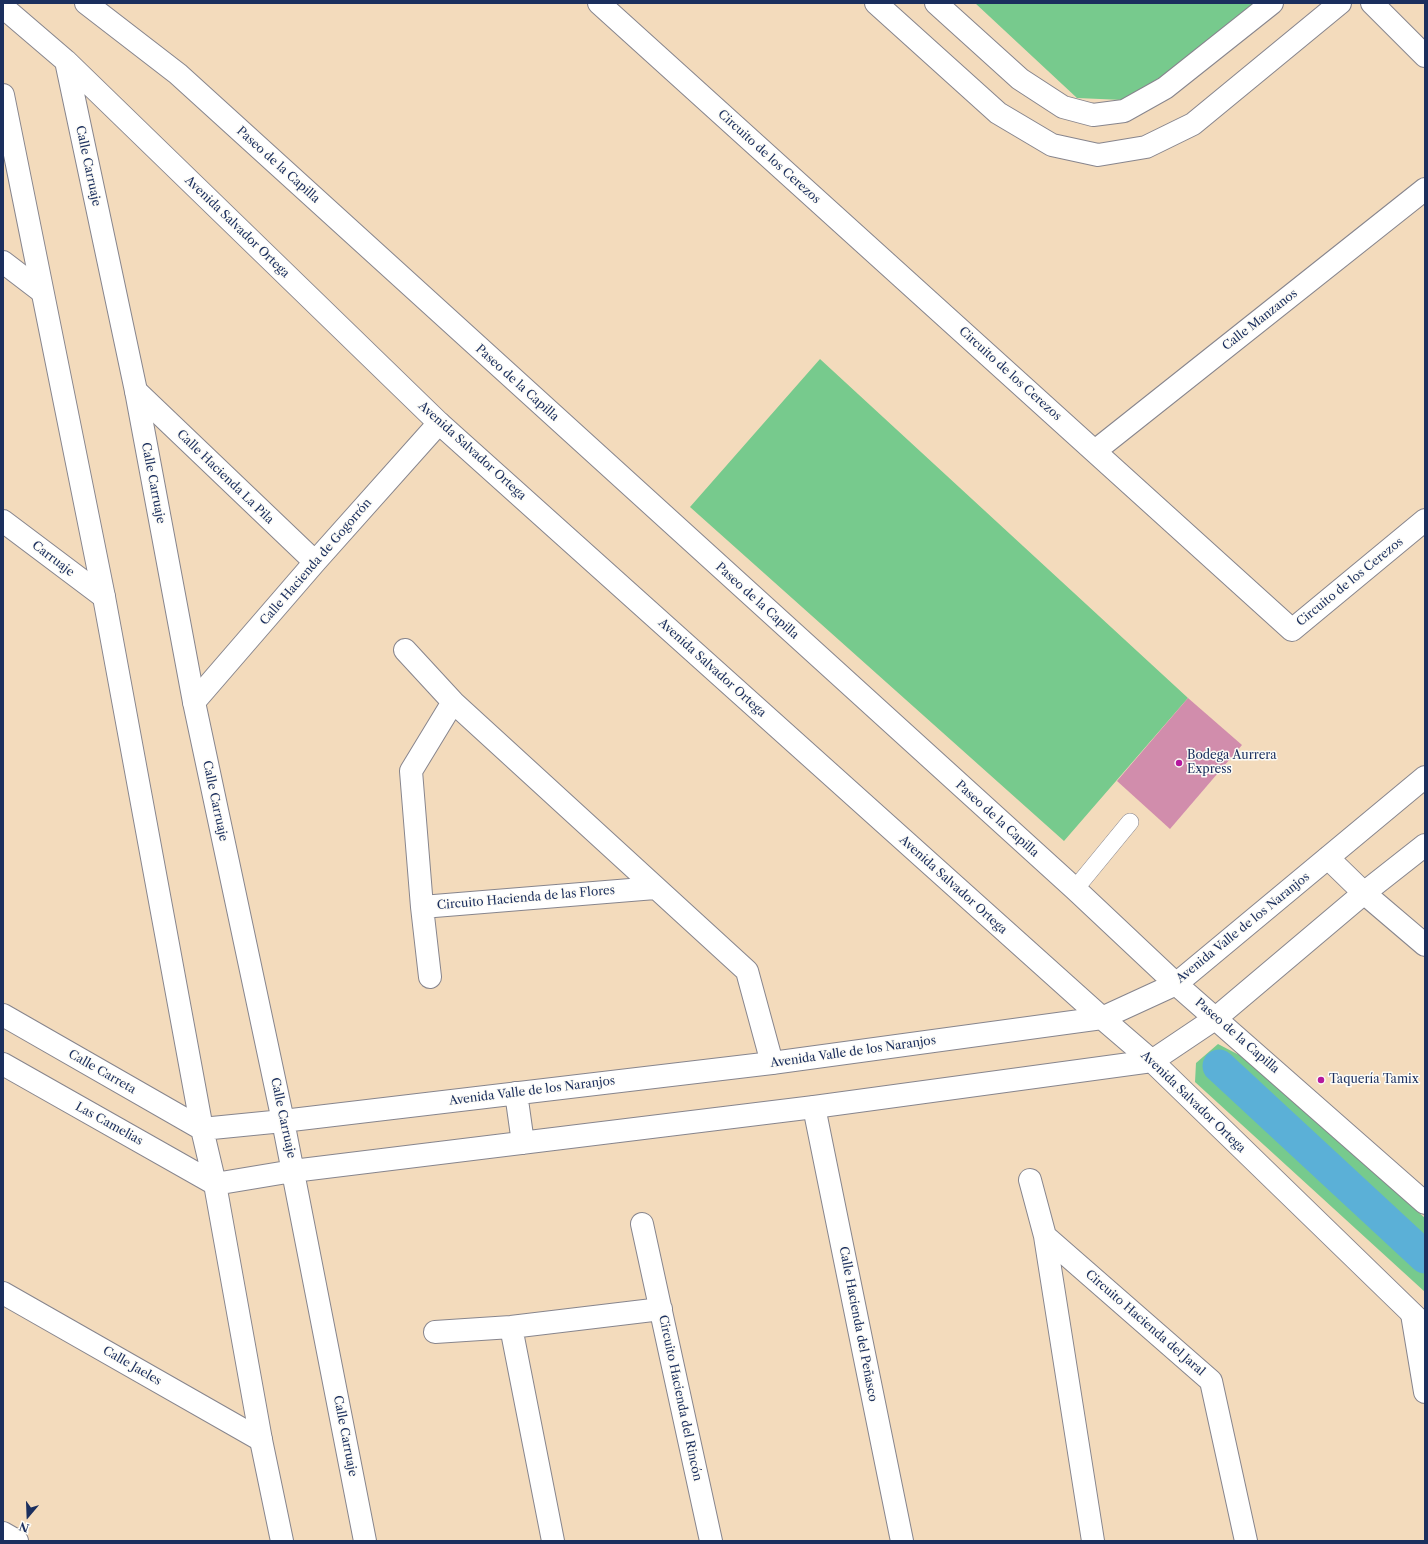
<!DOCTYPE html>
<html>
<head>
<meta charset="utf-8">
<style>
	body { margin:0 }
	#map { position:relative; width:1428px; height:1544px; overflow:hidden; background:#f3dbbc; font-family:"Libre Caslon Text",serif }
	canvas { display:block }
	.frame { position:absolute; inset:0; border:4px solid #1b2f5e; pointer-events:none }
	.north { position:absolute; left:8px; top:1496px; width:40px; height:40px; -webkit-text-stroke:3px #fdfcf7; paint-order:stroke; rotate:199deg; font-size:11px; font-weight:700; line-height:16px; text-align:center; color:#1b2f5e }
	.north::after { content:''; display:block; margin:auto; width:14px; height:18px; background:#1b2f5e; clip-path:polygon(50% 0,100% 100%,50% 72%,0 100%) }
</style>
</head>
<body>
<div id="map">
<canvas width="1428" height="1544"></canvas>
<div class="frame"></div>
<div class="north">N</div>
</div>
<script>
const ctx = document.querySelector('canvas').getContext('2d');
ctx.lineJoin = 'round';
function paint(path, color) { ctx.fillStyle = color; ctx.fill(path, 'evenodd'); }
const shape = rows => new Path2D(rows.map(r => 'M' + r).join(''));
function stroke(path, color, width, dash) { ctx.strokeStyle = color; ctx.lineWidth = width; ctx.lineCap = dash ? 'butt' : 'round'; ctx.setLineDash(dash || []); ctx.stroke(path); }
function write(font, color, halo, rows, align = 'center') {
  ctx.font = font + ' "Libre Caslon Text",serif'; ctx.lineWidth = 3; ctx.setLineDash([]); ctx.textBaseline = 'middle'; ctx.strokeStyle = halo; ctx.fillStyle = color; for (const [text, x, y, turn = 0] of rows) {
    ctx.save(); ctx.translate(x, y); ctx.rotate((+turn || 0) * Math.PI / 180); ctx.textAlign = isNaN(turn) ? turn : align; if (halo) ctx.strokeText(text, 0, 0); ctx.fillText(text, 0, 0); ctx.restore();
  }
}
paint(shape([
	[975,3,1254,3,1160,88,1123,100,1077,98],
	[820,359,1188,698,1064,841,690,507],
	[1218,1044,1243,1057,1425,1218,1425,1292,1195,1082,1196,1063]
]), '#77ca8d');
stroke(shape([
	[1219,1066,1425,1257]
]), '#5bb0d7', 33);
paint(shape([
	[1188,698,1242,745,1170,829,1117,781]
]), '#d18dac');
const lane = shape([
	[1075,889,1130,822]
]);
const street = shape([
	[599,3,1292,630,1425,520],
	[1372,3,1425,56],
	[3,262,41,291],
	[136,391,315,562],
	[1095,451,1425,189],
	[3,521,104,597],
	[405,650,453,702,747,971,772,1063],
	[194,702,315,562,439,423],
	[453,702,411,771,422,907,655,888],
	[1328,858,1364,893,1425,945],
	[422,907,430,977],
	[814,1107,902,1541],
	[1030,1180,1045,1236,1093,1541],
	[642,1224,711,1541],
	[1045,1236,1211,1381,1246,1541],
	[3,1293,261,1440],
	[1412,1314,1425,1392],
	[511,1327,553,1541],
	[435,1332,511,1327,661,1309],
	[3,1533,17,1541]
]);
const secondary = shape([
	[86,3,178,74,1075,889,1176,984,1425,1203],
	[876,3,998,113,1052,145,1098,155,1146,147,1193,124,1340,3],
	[936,3,1020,79,1063,107,1093,115,1124,111,1165,88,1272,3],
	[3,7,66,61,439,423,1102,1018,1152,1061,1425,1326],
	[66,61,136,391,194,702,283,1121,365,1541],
	[3,95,104,597,202,1129,215,1184,261,1440,282,1541],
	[3,1015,202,1129],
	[3,1064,215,1184,293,1171,814,1107,1152,1061,1216,1018,1364,893,1425,845],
	[516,1093,523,1143],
	[202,1129,283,1121,772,1063,1102,1018,1176,984,1425,777]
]);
stroke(lane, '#87858d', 18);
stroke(street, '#87858d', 24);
stroke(secondary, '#87858d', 24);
stroke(lane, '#fff', 17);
stroke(street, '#fff', 22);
stroke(secondary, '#fff', 22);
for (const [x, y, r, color] of [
	[1179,763,4,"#b5179e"],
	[1321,1080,4,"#b5179e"]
]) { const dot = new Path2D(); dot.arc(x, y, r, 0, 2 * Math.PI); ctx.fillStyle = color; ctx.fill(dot); stroke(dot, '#fdfcf7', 1.5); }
write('12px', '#1b2f5e', '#fdfcf7', [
	["Circuito de los Cerezos",769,157,42],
	["Paseo de la Capilla",278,165,42],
	["Calle Carruaje",88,166,78],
	["Avenida Salvador Ortega",237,227,44],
	["Calle Manzanos",1260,320,-38],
	["Circuito de los Cerezos",1010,374,42],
	["Paseo de la Capilla",517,383,42],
	["Avenida Salvador Ortega",472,451,42],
	["Calle Hacienda La Pila",225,477,44],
	["Calle Carruaje",153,483,79],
	["Carruaje",53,559,37],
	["Calle Hacienda de Gogorrón",316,562,-49],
	["Circuito de los Cerezos",1350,582,-39],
	["Paseo de la Capilla",757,601,42],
	["Avenida Salvador Ortega",712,668,42],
	["Calle Carruaje",215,801,78],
	["Paseo de la Capilla",997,819,42],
	["Avenida Salvador Ortega",953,885,42],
	["Circuito Hacienda de las Flores",526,898,-5],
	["Avenida Valle de los Naranjos",1243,928,-39],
	["Paseo de la Capilla",1237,1036,41],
	["Avenida Valle de los Naranjos",853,1052,-8],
	["Calle Carreta",102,1072,30],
	["Avenida Valle de los Naranjos",532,1091,-7],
	["Avenida Salvador Ortega",1193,1102,44],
	["Calle Carruaje",283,1118,78],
	["Las Camelias",109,1124,29],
	["Circuito Hacienda del Jaral",1145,1323,41],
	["Calle Hacienda del Peñasco",858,1324,79],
	["Calle Jaeles",132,1366,30],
	["Circuito Hacienda del Rincón",680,1398,78],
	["Calle Carruaje",345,1436,79]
]);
write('12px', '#1b2f5e', '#fdfcf7', [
	["Bodega Aurrera",1187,756],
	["Express",1187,770],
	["Taquería Tamix",1329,1080]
], 'left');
</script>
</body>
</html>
